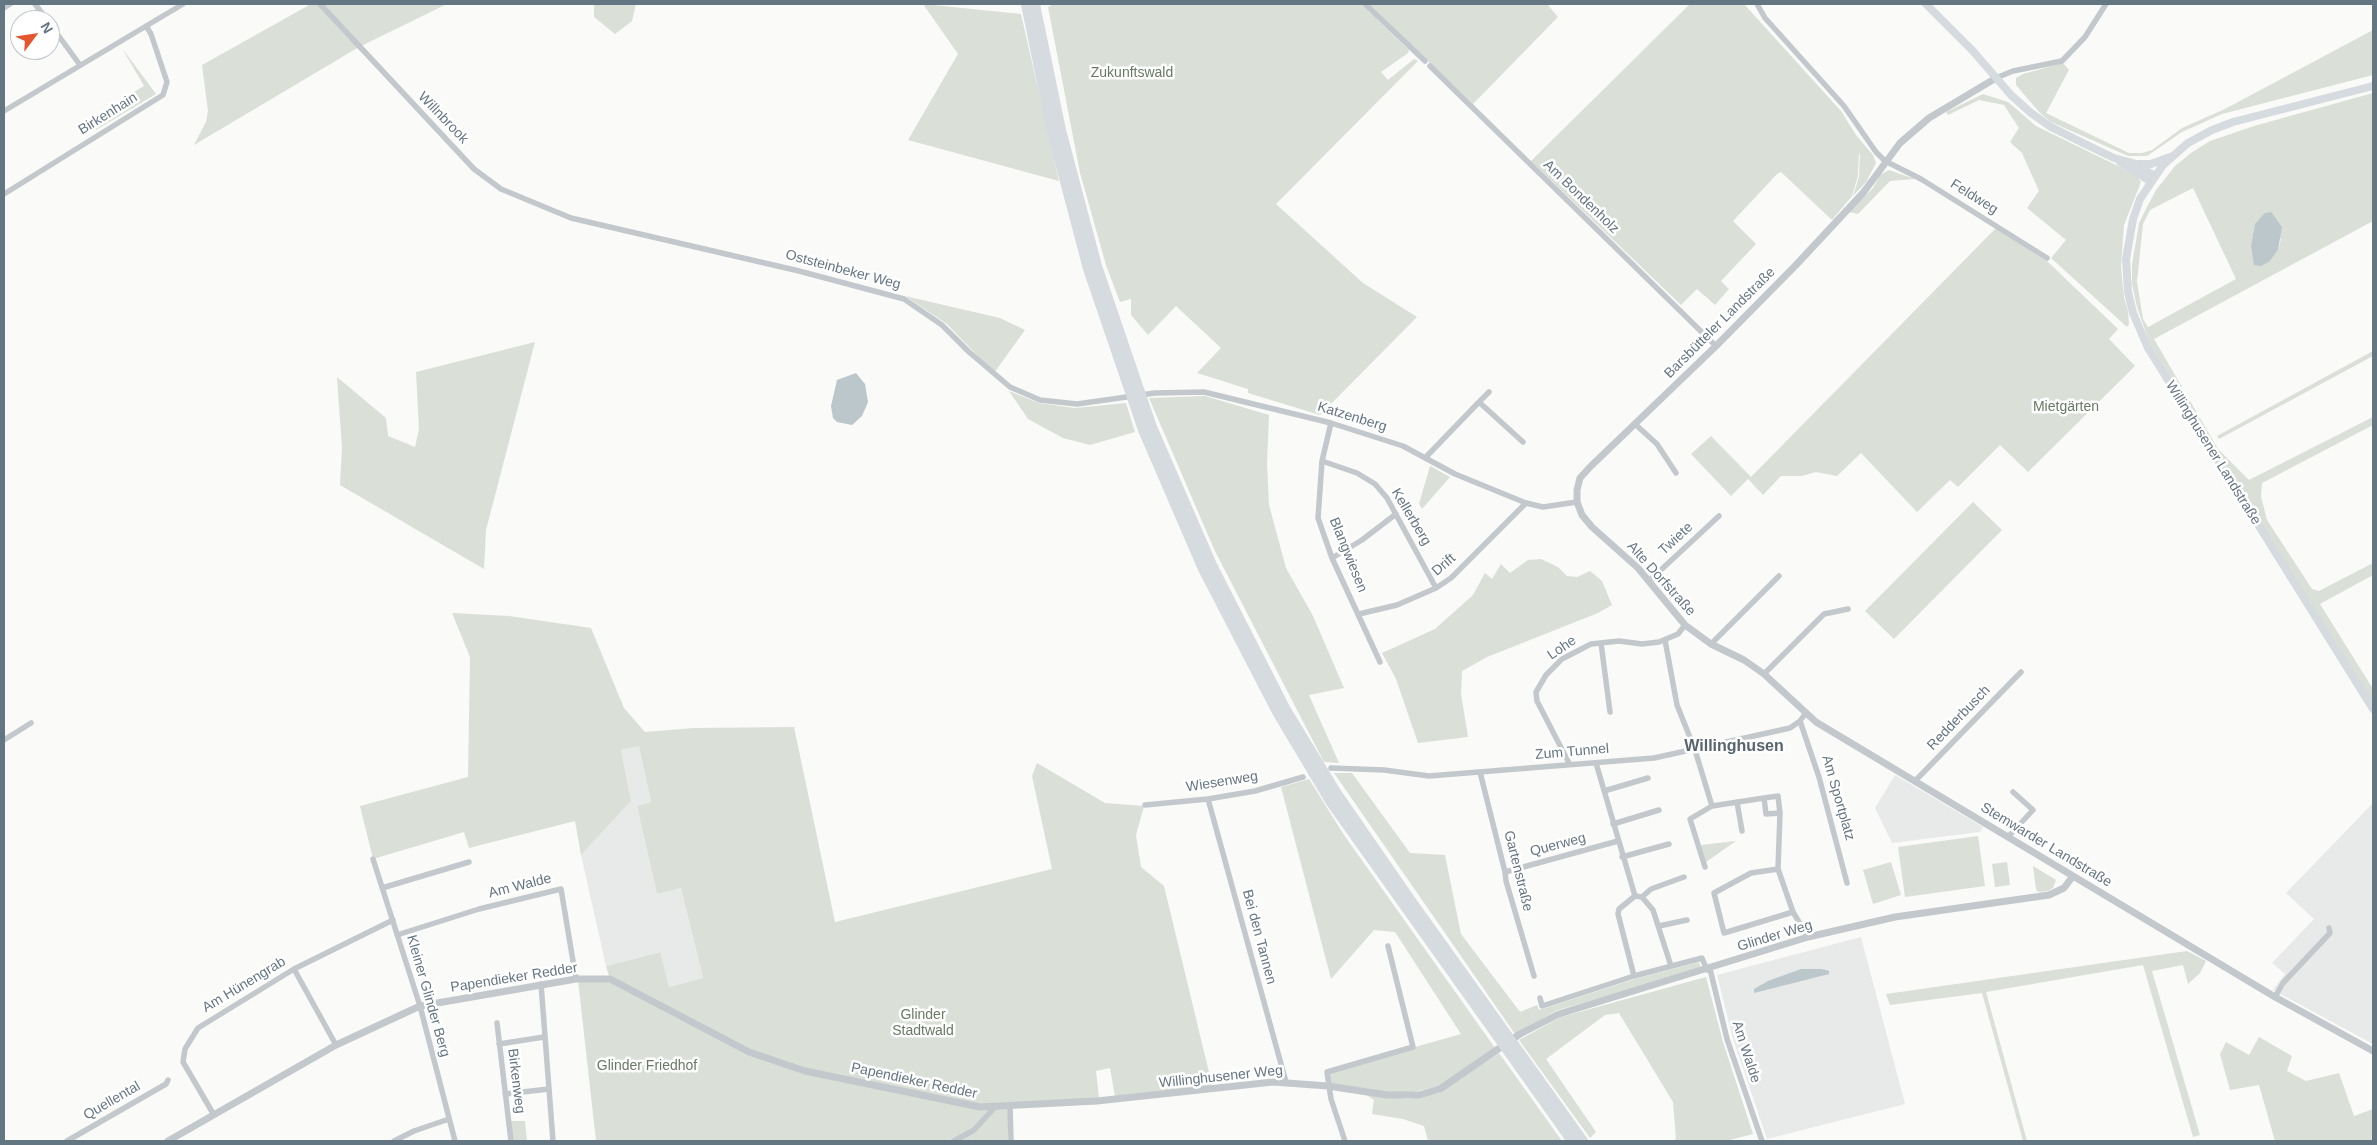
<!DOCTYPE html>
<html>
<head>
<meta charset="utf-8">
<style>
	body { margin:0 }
	#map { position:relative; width:2377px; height:1145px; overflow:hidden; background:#fafaf8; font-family:Helvetica,sans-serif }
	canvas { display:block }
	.frame { position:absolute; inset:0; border:5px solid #657683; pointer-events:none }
	.north { position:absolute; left:10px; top:10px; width:50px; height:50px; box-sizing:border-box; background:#fff; border:1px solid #c1c8cd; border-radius:50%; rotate:59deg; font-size:14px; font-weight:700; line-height:20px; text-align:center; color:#657683 }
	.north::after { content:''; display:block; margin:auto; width:18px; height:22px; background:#e4572e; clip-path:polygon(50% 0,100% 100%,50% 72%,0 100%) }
</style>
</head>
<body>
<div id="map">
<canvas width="2377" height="1145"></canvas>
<div class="frame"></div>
<div class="north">N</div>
</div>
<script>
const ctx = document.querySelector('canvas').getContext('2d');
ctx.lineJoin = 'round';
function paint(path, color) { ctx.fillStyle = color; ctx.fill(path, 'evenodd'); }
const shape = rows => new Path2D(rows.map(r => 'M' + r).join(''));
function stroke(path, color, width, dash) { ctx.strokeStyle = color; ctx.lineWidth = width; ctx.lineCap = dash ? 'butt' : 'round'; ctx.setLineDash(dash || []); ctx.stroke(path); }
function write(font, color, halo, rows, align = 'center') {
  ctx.font = font + ' Helvetica,sans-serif'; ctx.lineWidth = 5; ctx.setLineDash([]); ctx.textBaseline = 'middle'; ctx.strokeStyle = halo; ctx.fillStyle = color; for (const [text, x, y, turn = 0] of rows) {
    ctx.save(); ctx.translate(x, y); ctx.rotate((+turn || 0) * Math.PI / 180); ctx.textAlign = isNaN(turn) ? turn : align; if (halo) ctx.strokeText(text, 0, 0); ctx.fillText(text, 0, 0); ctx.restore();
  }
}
paint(shape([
	[639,746,651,802,637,806,657,894,681,888,703,978,669,987,659,952,606,966,581,855,631,801,621,750],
	[1895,775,1983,827,1980,832,1892,843,1875,808],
	[2373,803,2373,1044,2273,990,2285,974,2272,963,2314,919,2286,893],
	[1861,937,1905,1104,1767,1139,1733,1039,1717,975]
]), '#e8e9e9');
paint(shape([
	[311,4,447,4,359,47,194,145,206,122,208,111,202,65],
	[594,4,636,4,632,21,615,34,594,17],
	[923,4,1021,14,1059,181,908,140,958,54],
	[1053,4,1361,4,1409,50,1408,53,1381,72,1388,80,1414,59,1418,61,1276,204,1363,283,1417,317,1320,415,1248,393,1248,389,1197,373,1221,348,1176,306,1148,335,1131,315,1131,299,1120,302,1106,265,1080,173,1048,7],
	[1368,4,1547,4,1558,17,1473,104],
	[1690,4,1744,4,1841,111,1856,135,1873,155,1876,163,1866,182,1853,196,1859,177,1860,155,1859,153,1858,176,1852,196,1832,220,1781,172,1777,174,1733,221,1756,244,1721,281,1729,289,1715,305,1697,289,1681,305,1531,161],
	[2373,30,2373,75,2222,114,2182,132,2147,156,2128,156,2051,122,2040,113,2016,85,2016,78,2023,74,2063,63,2069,70,2046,113,2129,153,2142,153,2152,150,2182,128,2225,109],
	[122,48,156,94,96,130,89,119,144,86],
	[2373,93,2373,221,2154,339,2218,449,2249,480,2373,417,2373,425,2262,483,2261,497,2267,520,2312,589,2319,591,2373,563,2373,575,2320,604,2373,689,2373,704,2150,344,2137,307,2132,284,2132,265,2139,223,2147,207,2156,190,2175,166,2191,153,2210,141,2254,126],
	[2193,188,2236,279,2148,327,2143,319,2137,282,2143,224,2150,210],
	[2255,224,2281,239,2278,250,2270,261,2251,245],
	[1983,94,2008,102,2036,126,2120,167,2137,177,2141,182,2124,225,2121,267,2124,297,2128,311,2129,324,2127,327,2051,258,2066,240,2027,208,2039,191,2022,153,2010,142,2019,128,2004,105,1979,100,1948,115,1946,112],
	[1889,170,1915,179,1890,181,1858,214,1849,212,1873,188,1880,175],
	[1996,228,2048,262,2118,329,2109,339,2135,366,2028,472,2000,445,1958,487,1950,480,1917,512,1861,453,1837,476,1816,472,1802,476,1781,476,1763,495,1748,479,1731,496,1691,454,1711,436,1751,477],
	[905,296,1000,318,1025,330,994,373,947,324],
	[535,342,486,530,484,569,340,485,342,448,337,377,386,418,388,436,415,447,419,429,416,372],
	[2373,351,2373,356,2219,439,2217,436],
	[1009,391,1039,403,1075,408,1126,403,1135,432,1090,445,1063,438,1028,419],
	[1205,396,1269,415,1267,464,1269,505,1286,568,1313,616,1344,688,1309,695,1339,763,1324,762,1297,710,1214,549,1149,398],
	[1430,466,1450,477,1422,509,1419,504],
	[1973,502,2002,530,1894,639,1865,611],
	[1541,559,1558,567,1567,576,1577,577,1590,571,1602,581,1612,605,1598,613,1487,657,1462,671,1461,694,1468,737,1418,743,1396,679,1382,653,1435,629,1473,595,1485,573,1492,579,1501,564,1510,573,1528,560],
	[452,613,509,616,591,628,624,708,645,732,694,728,794,727,835,922,1052,869,1032,776,1037,763,1105,803,1144,806,1136,835,1141,867,1164,886,1213,1089,1115,1097,1110,1068,1096,1071,1099,1098,1008,1105,1008,1141,596,1141,578,980,610,979,606,966,660,952,669,987,703,978,681,888,657,894,637,806,651,802,639,746,621,750,631,801,581,855,575,821,469,848,464,832,373,859,360,806,468,777,470,657],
	[1334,773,1352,773,1410,853,1445,855,1461,934,1520,1012,1537,1005,1539,1010,1635,979,1699,962,1701,969,1558,1010,1515,1034],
	[1309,779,1344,835,1495,1048,1437,1087,1408,1093,1388,1093,1328,1084,1327,1072,1461,1034,1395,932,1374,930,1331,979,1281,787],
	[1978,836,1985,886,1905,897,1898,847],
	[1736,841,1706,862,1701,845],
	[1891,862,1901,895,1873,904,1863,870],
	[2007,862,2010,885,1995,887,1992,864],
	[2033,866,2056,880,2053,888,2048,891,2038,892,2036,889],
	[2187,951,2206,961,2200,973,2188,984,2183,965,2152,971,2200,1135,2193,1137,2143,965,1986,992,2027,1141,2023,1141,1982,993,1890,1005,1886,994],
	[1706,977,1723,1042,1753,1134,1726,1141,1674,1141,1676,1138,1673,1102,1619,1013,1605,1015,1546,1059,1596,1132,1590,1138,1519,1040,1561,1017],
	[2259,1037,2292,1056,2287,1071,2306,1081,2339,1073,2354,1116,2373,1109,2373,1141,2275,1141,2259,1085,2230,1090,2220,1054,2226,1042,2249,1055],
	[1499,1053,1562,1141,1428,1141,1424,1126,1403,1119,1372,1114,1374,1100,1365,1094,1409,1099,1439,1093],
	[510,1121,525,1121,527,1141,513,1141]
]), '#dadfd7');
paint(shape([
	[2271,212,2282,227,2278,250,2270,261,2261,266,2254,265,2251,245,2255,224,2265,213],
	[856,373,865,384,868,402,862,416,852,425,837,422,833,418,831,406,837,380],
	[1801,969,1822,969,1829,971,1829,974,1754,993,1754,989,1768,981]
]), '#bbc7cb');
stroke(shape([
	[35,4,47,20],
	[320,4,474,169,501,189,571,218,799,271,904,299,942,325,969,352,1010,387,1040,400,1077,404,1155,393,1204,392,1331,423,1403,446,1455,474,1526,503,1543,507,1577,502],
	[1365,4,1425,61],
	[1757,4,1765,18,1844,106,1876,152,1885,161,1921,179,2047,258],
	[4,8,10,4],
	[50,24,80,65],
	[1430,66,1716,346],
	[1996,78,2013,71,2062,61,2085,37,2106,4],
	[4,111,183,4],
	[4,194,163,95,167,82,151,34,146,26],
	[1479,402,1489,392],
	[1331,423,1322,461,1318,518,1332,558,1380,662],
	[1635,424,1657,444,1676,473],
	[1425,458,1479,402,1523,442],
	[1322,461,1357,473,1375,484,1387,498,1436,588],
	[1332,558,1362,540,1396,514],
	[1649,581,1719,516],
	[1359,614,1397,605,1436,588,1451,578,1526,503],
	[1665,640,1677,705,1695,750,1712,806,1764,798,1778,796,1780,813,1766,814,1764,798],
	[1601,643,1610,712],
	[1711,644,1779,576],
	[1764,674,1824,614,1848,609],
	[1800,721,1819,777,1847,883],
	[4,740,31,723],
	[1569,763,1537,701,1536,692,1546,675,1562,659,1591,644,1619,641,1642,644,1659,642,1678,634,1685,625],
	[1596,763,1635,896,1642,897,1653,910,1671,966],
	[1331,768,1384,770,1429,776,1654,758,1790,728,1800,721,1805,714],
	[1480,772,1505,872,1506,881,1534,976],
	[1915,781,2021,672],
	[1604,791,1648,778],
	[1208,799,1286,1082],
	[1737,802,1742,831],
	[1145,805,1208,799,1255,791,1303,777],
	[1613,824,1659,810],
	[2008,837,2033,810,2013,792],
	[1622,857,1669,844],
	[373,859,420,1006,455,1141],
	[1705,867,1690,819,1712,806],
	[1778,869,1793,912,1724,933,1714,893,1751,873,1778,869,1780,813],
	[1505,872,1618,841],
	[382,888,469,862],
	[1642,897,1651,889,1684,877],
	[1793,912,1808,937],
	[1659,926,1687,920],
	[397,935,479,909,561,889,576,979],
	[294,969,336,1045],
	[1710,969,1727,1039,1762,1141],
	[1634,976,1618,914,1619,909,1635,896],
	[541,984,553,1141],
	[2275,997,2283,983,2330,933,2329,928],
	[1540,998,1542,1006,1634,976,1702,958,1707,970],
	[497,1023,511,1141],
	[499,1044,544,1037],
	[505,1094,549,1089],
	[1010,1106,1011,1141],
	[214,1115,183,1062,185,1049,198,1028,294,969,393,920],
	[67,1141,166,1084,168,1080],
	[394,1141,414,1131,449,1119],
	[954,1141,974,1130,994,1108],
	[1345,1141,1331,1099,1327,1072,1413,1047,1388,946]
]), '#c3c8cc', 5.5);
stroke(shape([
	[1996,78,1929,118,1900,143,1863,193,1796,265,1716,346,1590,467,1580,478,1577,490,1577,502,1582,515,1592,527,1638,568,1685,625,1711,644,1744,660,1764,674,1816,722,2275,997,2373,1051],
	[168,1141,336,1045,420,1006,576,979,610,979,749,1052,805,1071,980,1107,1097,1101,1273,1082,1328,1086,1387,1095,1419,1095,1440,1089,1520,1034,1559,1014,1808,937,1895,917,2049,895,2064,888,2073,876]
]), '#c3c8cc', 7);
stroke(shape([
	[1926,4,1972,50,2011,95,2031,113,2051,127,2083,143,2114,158,2133,163,2155,176],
	[2373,86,2233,122,2212,130,2188,143,2163,165,2140,199,2133,219,2126,259,2128,292,2133,313,2148,348,2373,709],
	[2120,162,2150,181],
	[2138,164,2151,164,2170,157]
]), '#d6dbdf', 8);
stroke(shape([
	[1026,4,1052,132,1088,269,1143,430,1203,569,1277,712,1330,801,1572,1141],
	[1035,4,1061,130,1097,266,1152,427,1212,565,1285,708,1336,792,1412,902,1583,1141]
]), '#d6dbdf', 10);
write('14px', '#687a64', '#fff', [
	["Zukunftswald",1132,73],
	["Mietgärten",2066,407],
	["Glinder",923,1015],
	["Stadtwald",923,1031],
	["Glinder Friedhof",647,1066]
]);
write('14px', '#657683', '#fff', [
	["Birkenhain",108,114,-32],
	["Willnbrook",443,118,46],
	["Am Bondenholz",1581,197,44],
	["Feldweg",1974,197,32],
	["Oststeinbeker Weg",843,270,15],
	["Barsbütteler Landstraße",1720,323,-45],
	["Katzenberg",1352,417,17],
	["Willinghusener Landstraße",2213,453,58],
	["Kellerberg",1411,517,59],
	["Twiete",1676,539,-43],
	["Blangwiesen",1348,555,68],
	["Drift",1444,565,-41],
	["Alte Dorfstraße",1661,579,48],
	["Lohe",1562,648,-34],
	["Redderbusch",1959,718,-46],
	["Zum Tunnel",1572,752,-5],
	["Wiesenweg",1222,782,-9],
	["Am Sportplatz",1838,798,74],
	["Querweg",1558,845,-15],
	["Stemwarder Landstraße",2046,845,31],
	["Gartenstraße",1518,871,76],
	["Am Walde",520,886,-14],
	["Glinder Weg",1775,936,-17],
	["Bei den Tannen",1259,937,75],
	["Papendieker Redder",514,978,-9],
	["Am Hünengrab",244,985,-31],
	["Kleiner Glinder Berg",428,996,74],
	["Am Walde",1746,1052,72],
	["Willinghusener Weg",1221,1077,-6],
	["Birkenweg",516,1081,83],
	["Papendieker Redder",914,1081,12],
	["Quellental",112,1101,-30]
]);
write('bold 16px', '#57646e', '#fff', [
	["Willinghusen",1734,747]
]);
</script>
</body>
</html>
